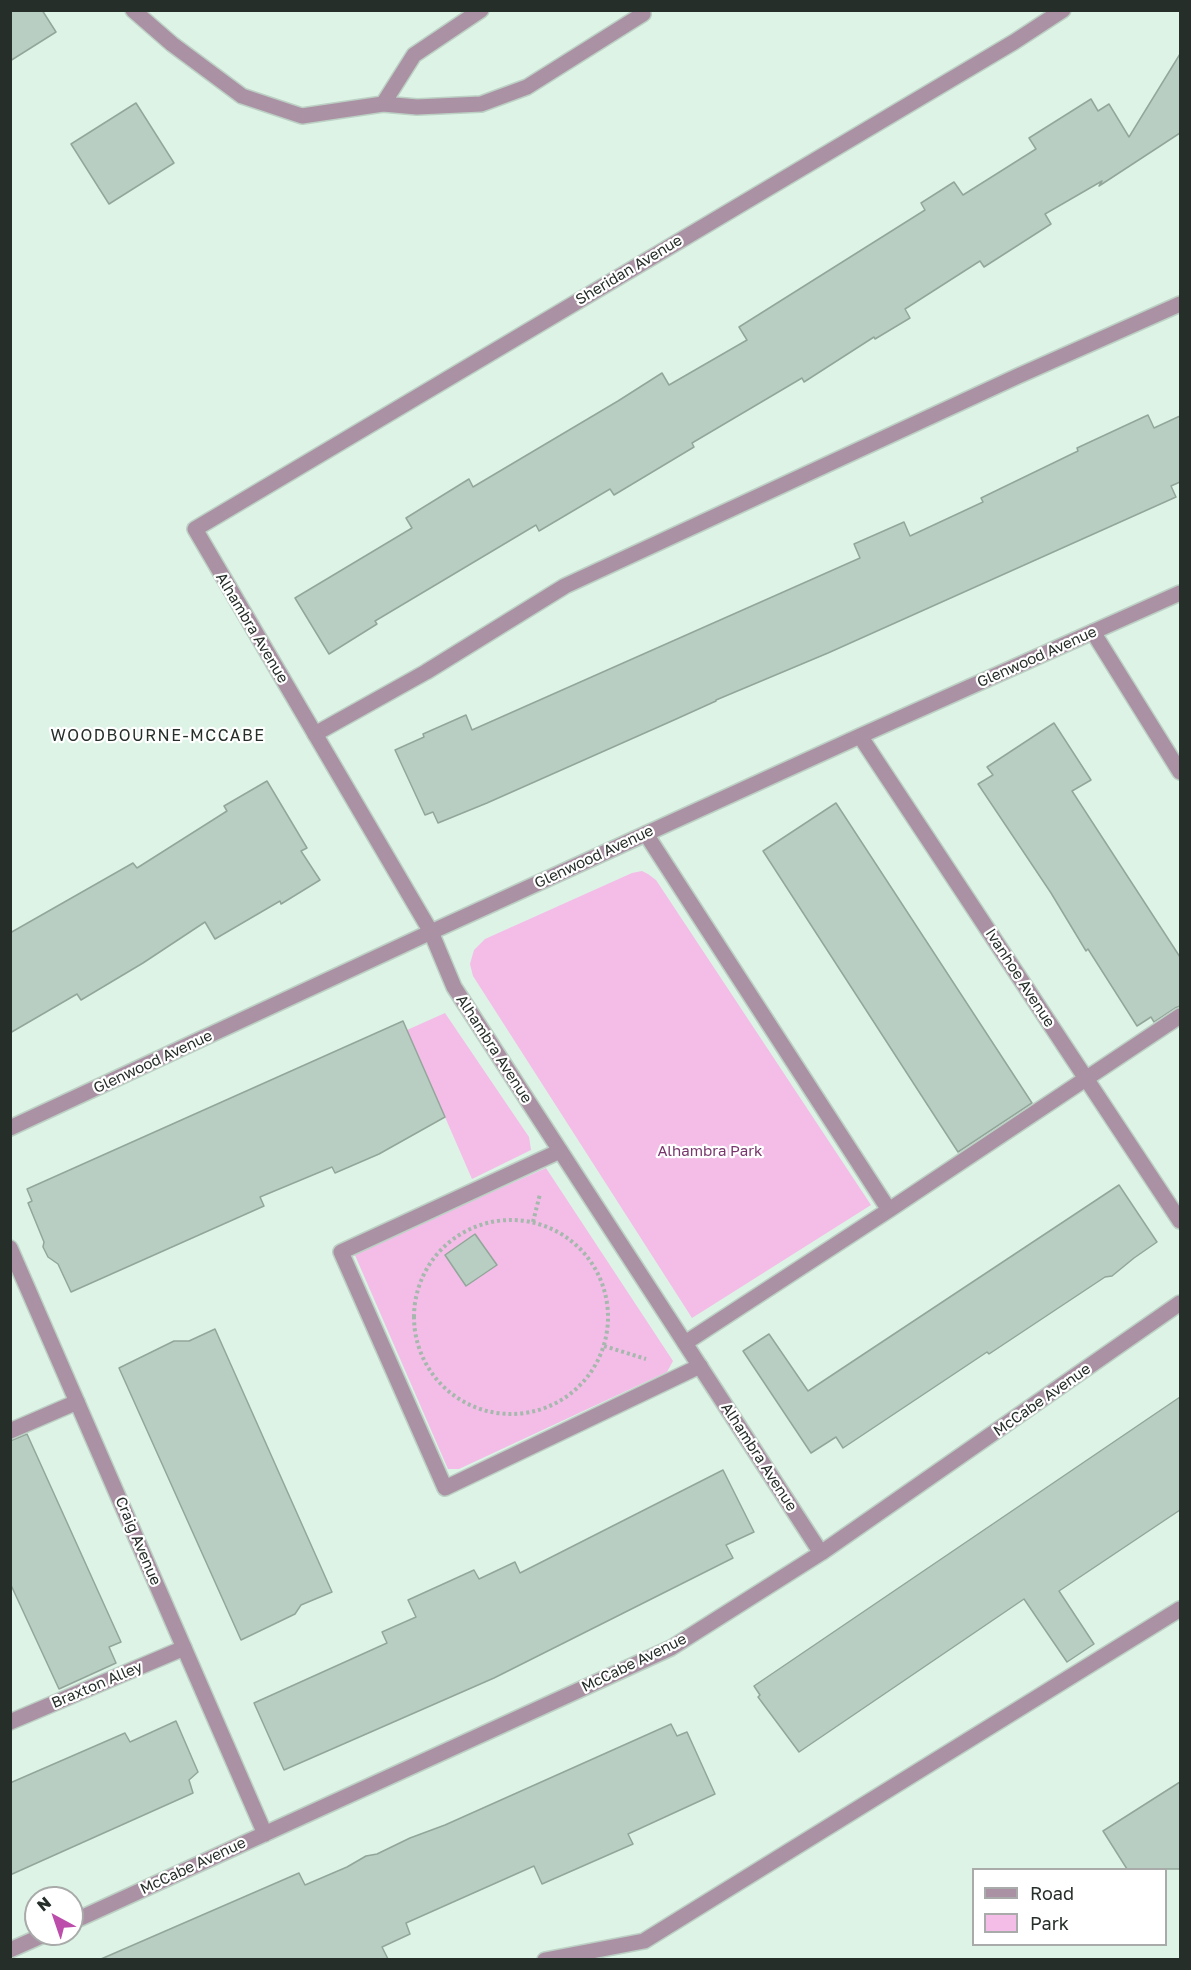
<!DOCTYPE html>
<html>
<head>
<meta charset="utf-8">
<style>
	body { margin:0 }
	#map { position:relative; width:1191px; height:1970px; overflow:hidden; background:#ddf3e6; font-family:"Golos Text",sans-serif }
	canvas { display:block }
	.frame { position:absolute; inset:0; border:12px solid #262e29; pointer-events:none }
	.legend { position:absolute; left:972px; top:1868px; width:195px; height:78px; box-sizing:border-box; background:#fff; border:2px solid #a8aba9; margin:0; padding:8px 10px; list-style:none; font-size:18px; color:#262e29 }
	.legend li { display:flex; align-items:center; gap:12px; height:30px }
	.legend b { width:30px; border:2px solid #a8aba9 }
	.north { position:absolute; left:24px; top:1886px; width:60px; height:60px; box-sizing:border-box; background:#fff; border:2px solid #a8aba9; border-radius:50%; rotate:320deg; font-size:16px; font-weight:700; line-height:24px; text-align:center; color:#262e29 }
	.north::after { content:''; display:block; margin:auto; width:21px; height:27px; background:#bc4daa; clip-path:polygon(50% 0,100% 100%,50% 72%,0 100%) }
</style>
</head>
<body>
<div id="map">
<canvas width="1191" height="1970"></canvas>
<div class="frame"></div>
<ul class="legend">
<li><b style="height:8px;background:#aa91a4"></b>Road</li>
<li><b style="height:16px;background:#f3bde7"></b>Park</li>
</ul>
<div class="north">N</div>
</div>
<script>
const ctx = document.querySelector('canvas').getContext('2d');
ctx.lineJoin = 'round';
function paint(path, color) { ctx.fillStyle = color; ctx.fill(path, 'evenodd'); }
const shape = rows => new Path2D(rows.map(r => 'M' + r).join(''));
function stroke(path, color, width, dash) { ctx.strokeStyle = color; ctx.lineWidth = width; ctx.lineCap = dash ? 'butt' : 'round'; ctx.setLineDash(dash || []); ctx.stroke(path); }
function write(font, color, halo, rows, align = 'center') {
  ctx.font = font + ' "Golos Text",sans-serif'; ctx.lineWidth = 4.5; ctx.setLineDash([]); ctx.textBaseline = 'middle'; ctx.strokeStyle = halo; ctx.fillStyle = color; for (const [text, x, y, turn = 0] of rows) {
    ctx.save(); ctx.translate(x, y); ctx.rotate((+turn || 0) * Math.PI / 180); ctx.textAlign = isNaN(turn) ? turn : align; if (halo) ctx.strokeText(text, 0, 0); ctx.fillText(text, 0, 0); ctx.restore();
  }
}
paint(shape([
	[642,871,648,874,656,880,871,1205,692,1318,473,976,470,964,474,950,485,939,632,873],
	[445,1013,529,1137,531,1150,472,1179,407,1030],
	[546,1168,673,1361,667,1372,459,1469,448,1469,354,1253]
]), '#f3bde7');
const building = shape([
	[10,10,42,10,56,32,10,61,10,10],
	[1180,54,1180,133,1099,186,1102,181,1045,214,1051,224,984,267,980,261,905,309,910,318,875,339,874,337,804,382,802,378,692,443,694,447,614,495,610,489,539,531,536,525,375,621,377,624,329,654,295,598,412,528,406,518,469,479,473,487,618,401,662,373,669,385,747,340,739,327,925,210,921,203,954,182,963,195,1036,149,1029,138,1091,99,1098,111,1109,104,1129,137,1180,54],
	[136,103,174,163,109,204,71,144,136,103],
	[1148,415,1154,428,1180,416,1180,482,1171,486,1176,497,828,653,716,700,716,701,674,720,487,803,438,823,433,812,425,815,395,750,424,737,423,734,466,715,472,730,860,558,854,544,904,522,910,536,983,502,981,498,1078,451,1077,448,1148,415],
	[1054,723,1091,780,1072,791,1180,957,1180,1006,1175,1008,1154,1022,1151,1017,1137,1026,1088,949,1086,951,1051,893,978,784,993,775,987,767,1054,723],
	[267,781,307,848,301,851,320,880,281,904,280,901,215,939,205,922,143,963,81,1000,77,994,10,1033,10,933,133,863,137,868,227,811,224,806,267,781],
	[836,803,1032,1103,958,1152,763,851,836,803],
	[403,1021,445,1117,379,1154,335,1173,332,1167,260,1197,264,1206,71,1292,58,1264,48,1257,43,1247,44,1242,28,1203,32,1201,27,1189,403,1021],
	[1119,1185,1157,1242,1134,1258,1112,1276,1105,1277,989,1354,987,1352,843,1448,836,1437,811,1453,743,1351,769,1334,808,1391,1119,1185],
	[475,1234,497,1265,466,1286,445,1255,475,1234],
	[215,1329,332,1592,301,1605,295,1614,241,1640,119,1368,174,1341,189,1341,215,1329],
	[1180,1397,1180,1510,1059,1591,1094,1644,1067,1662,1024,1599,799,1752,758,1697,760,1695,754,1686,1180,1397],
	[27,1434,121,1642,109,1647,116,1663,59,1689,10,1583,10,1441,27,1434],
	[723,1470,754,1532,726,1545,733,1558,494,1678,284,1770,254,1703,387,1643,382,1632,416,1617,408,1600,474,1570,479,1579,515,1562,520,1573,723,1470],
	[176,1721,198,1772,189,1780,193,1793,10,1875,10,1783,125,1733,130,1742,176,1721],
	[671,1724,677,1736,687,1732,715,1794,628,1834,633,1844,542,1884,534,1866,406,1923,410,1934,382,1947,388,1959,101,1959,299,1873,305,1885,347,1867,366,1856,377,1854,410,1838,445,1825,671,1724],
	[1180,1782,1180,1869,1127,1869,1103,1831,1180,1782]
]);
paint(building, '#b9cec2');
stroke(building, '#92a69a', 1.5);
const lane = shape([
	[133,10,172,44,242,96,302,116,383,104,417,107,481,104,527,87,643,14],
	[383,104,414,55,481,10],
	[1093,632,1180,772],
	[315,734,426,672,565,586,1018,376,1180,304],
	[646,834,889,1210],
	[560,1151,341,1252,445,1488,700,1366],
	[685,1343,889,1210,1180,1016],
	[10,1431,77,1402],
	[10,1722,184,1648],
	[545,1960,644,1941,1180,1609]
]);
const street = shape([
	[860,736,1180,1221],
	[10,1128,431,932,860,736,1180,593],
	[10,1248,265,1834],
	[821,1553,454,987,431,932,195,529,1014,42,1063,10],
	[72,1922,671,1648,821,1553,1180,1303],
	[10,1950,46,1934]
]);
stroke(lane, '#bcd0c4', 18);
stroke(street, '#bcd0c4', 18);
stroke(shape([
	'414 1317a97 97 0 1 1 194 0a97 97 0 1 1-194 0Z',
	[533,1222,540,1194],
	[604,1346,646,1359]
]), '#a6b8ad', 4, [3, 3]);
stroke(lane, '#aa91a4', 15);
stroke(street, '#aa91a4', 15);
write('15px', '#262e29', '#fff', [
	["Sheridan Avenue",629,270,-31],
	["Alhambra Avenue",252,628,59],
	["Glenwood Avenue",1037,657,-24],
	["Glenwood Avenue",594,857,-25],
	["Ivanhoe Avenue",1020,978,57],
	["Alhambra Avenue",494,1049,57],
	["Glenwood Avenue",153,1062,-25],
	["McCabe Avenue",1042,1400,-35],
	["Alhambra Avenue",759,1457,57],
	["Craig Avenue",138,1541,67],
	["McCabe Avenue",634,1663,-26],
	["Braxton Alley",97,1685,-23],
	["McCabe Avenue",193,1866,-25]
]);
write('15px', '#79366d', '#fff', [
	["Alhambra Park",710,1151]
]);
ctx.letterSpacing = '1.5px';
write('16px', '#262e29', '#fff', [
	["WOODBOURNE-MCCABE",158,736]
]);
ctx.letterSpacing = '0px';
</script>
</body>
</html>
